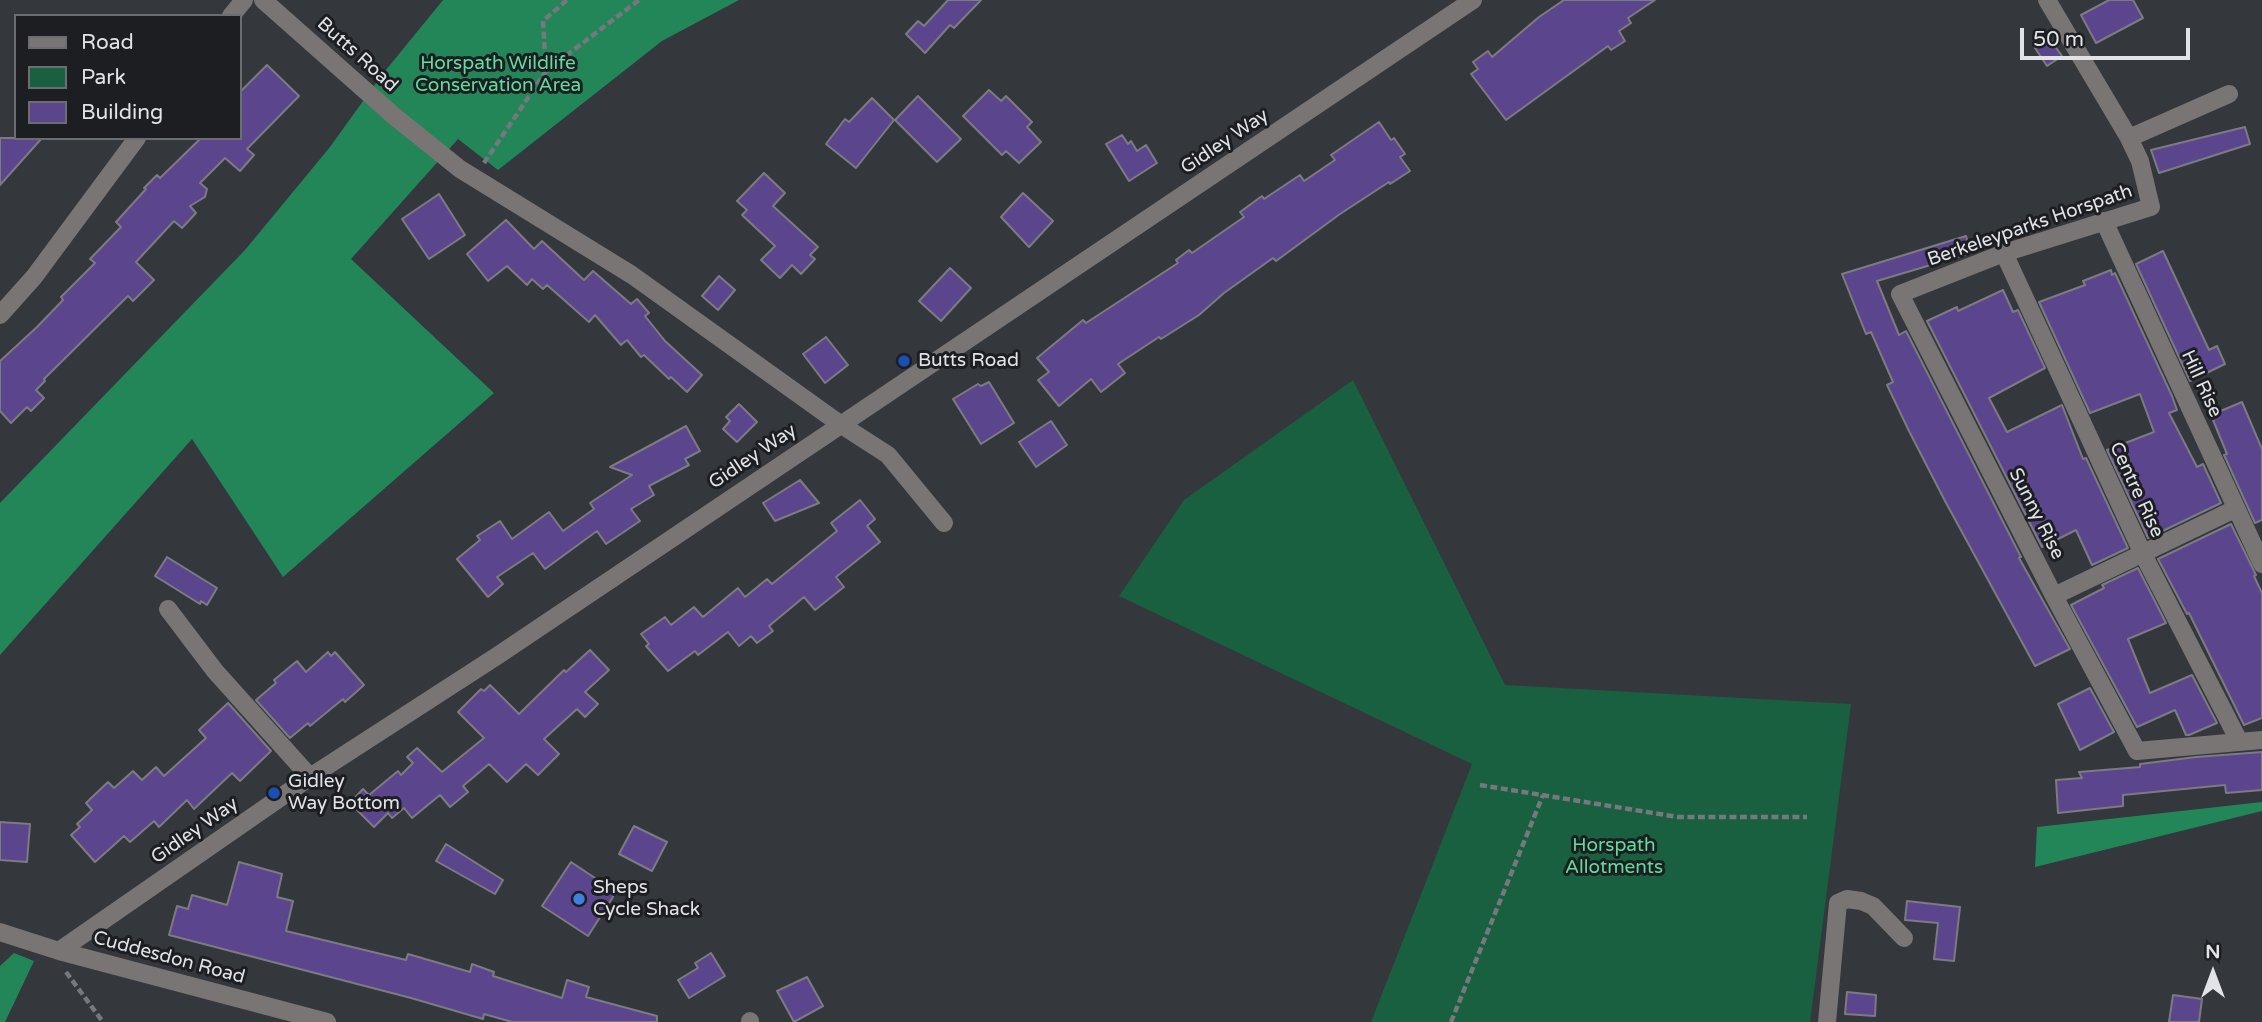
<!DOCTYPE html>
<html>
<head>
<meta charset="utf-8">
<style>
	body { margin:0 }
	#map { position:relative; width:2262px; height:1022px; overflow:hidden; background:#34373c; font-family:"Varela Round",sans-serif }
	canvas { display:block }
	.legend { position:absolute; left:14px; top:14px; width:228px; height:126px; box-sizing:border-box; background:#1d1e21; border:2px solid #6b6d70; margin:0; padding:9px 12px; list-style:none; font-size:21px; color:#e1e3e7 }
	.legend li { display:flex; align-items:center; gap:14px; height:35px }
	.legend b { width:35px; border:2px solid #6b6d70 }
	.north { position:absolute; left:2178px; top:938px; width:70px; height:70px; -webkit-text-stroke:5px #1d1e21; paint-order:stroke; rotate:0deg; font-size:19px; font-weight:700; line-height:28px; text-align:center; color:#e1e3e7 }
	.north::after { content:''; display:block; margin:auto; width:24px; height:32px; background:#e1e3e7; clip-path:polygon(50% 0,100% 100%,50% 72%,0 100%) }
	.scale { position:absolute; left:2020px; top:28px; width:170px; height:32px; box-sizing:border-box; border:4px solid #e1e3e7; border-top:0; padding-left:9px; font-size:21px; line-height:24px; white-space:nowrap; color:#e1e3e7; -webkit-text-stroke:5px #1d1e21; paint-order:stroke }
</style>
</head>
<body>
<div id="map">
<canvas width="2262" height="1022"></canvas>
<ul class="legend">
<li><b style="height:9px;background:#797574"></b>Road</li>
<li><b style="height:19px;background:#18603f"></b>Park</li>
<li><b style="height:19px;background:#5b468e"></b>Building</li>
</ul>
<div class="north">N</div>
<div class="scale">50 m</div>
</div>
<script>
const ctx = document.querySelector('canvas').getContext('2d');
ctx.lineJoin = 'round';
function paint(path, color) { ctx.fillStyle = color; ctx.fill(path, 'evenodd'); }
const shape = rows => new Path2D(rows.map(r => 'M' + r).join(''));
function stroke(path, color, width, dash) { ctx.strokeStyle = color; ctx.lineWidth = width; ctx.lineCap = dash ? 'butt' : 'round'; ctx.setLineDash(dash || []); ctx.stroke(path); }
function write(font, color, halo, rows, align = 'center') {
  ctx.font = font + ' "Varela Round",sans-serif'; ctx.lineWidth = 6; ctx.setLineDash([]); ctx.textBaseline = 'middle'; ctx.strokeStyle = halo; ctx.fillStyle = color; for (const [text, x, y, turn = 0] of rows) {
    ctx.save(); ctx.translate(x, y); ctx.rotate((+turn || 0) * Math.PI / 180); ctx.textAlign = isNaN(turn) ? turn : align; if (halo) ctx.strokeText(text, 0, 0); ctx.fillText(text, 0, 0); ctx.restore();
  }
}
paint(shape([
	[1353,380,1505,685,1851,704,1810,1022,1371,1022,1472,764,1119,596,1184,500]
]), '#18603f');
paint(shape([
	[443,0,739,0,662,41,498,170,458,139,351,259,494,393,283,577,192,439,0,655,0,503,245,250,330,147,381,76],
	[2262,802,2262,811,2035,867,2037,827],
	[14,953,34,961,5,1022,0,1022,0,966]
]), '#228659');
const building = shape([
	[948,0,981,0,954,28,950,25,925,53,906,34,918,21,924,26,948,0],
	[1564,0,1655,0,1628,18,1631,23,1619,31,1625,41,1611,50,1608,46,1506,120,1471,74,1478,69,1473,62,1488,51,1492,57,1539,17,1564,0],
	[2109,0,2133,0,2143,18,2096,43,2081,15,2109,0],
	[2049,38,2062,56,2047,66,2035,48,2049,38],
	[267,65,299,96,247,149,254,155,240,171,225,158,200,183,207,189,205,197,190,206,196,213,182,228,174,221,136,262,154,280,133,301,128,296,44,379,45,381,36,390,44,398,31,411,27,407,11,423,0,411,0,361,37,327,63,300,61,297,95,263,90,259,121,227,116,222,146,189,144,188,157,175,160,178,201,138,240,138,240,92,267,65],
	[989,90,1001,101,1006,96,1032,122,1027,127,1041,142,1019,163,1006,151,1002,155,963,116,989,90],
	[918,96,961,139,937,162,895,120,918,96],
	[872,98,894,120,856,168,826,144,845,119,849,122,872,98],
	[1379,122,1391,140,1394,138,1405,154,1400,157,1410,171,1390,184,1389,182,1340,214,1276,261,1273,258,1224,293,1199,315,1161,339,1159,337,1118,364,1125,373,1101,392,1091,379,1059,406,1038,380,1049,372,1037,358,1083,320,1086,323,1178,263,1176,260,1189,250,1192,253,1244,217,1240,212,1262,196,1264,199,1300,175,1304,181,1335,160,1331,155,1379,122],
	[2245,127,2250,144,2159,173,2151,150,2245,127],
	[1122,135,1128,144,1131,141,1137,151,1146,145,1157,163,1129,181,1106,144,1122,135],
	[0,138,42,138,0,185,0,138],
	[764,173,785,193,773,206,818,247,810,255,815,259,801,274,792,265,780,278,761,260,775,246,742,215,747,210,737,201,764,173],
	[1023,193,1053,221,1029,247,1001,217,1023,193],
	[439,194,465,235,429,259,402,219,439,194],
	[506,220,534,249,542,241,584,280,593,271,631,304,637,299,649,313,645,316,665,341,702,375,687,392,671,377,669,379,644,355,641,357,627,340,621,345,595,315,589,322,547,285,543,289,532,279,527,285,507,266,488,281,467,254,506,220],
	[1966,236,1971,253,1877,281,1899,335,1906,331,2021,557,2019,558,2070,649,2035,666,1945,501,1909,431,1887,385,1893,382,1871,332,1866,334,1842,274,1966,236],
	[2163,251,2209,350,2217,346,2225,364,2190,381,2136,264,2163,251],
	[950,268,971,288,941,321,919,301,950,268],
	[2111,270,2112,275,2115,273,2172,396,2177,410,2169,413,2197,467,2203,464,2221,503,2148,538,2107,450,2154,432,2140,394,2090,413,2039,302,2085,285,2083,281,2111,270],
	[719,276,735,290,718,310,702,296,719,276],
	[2003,290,2013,312,2018,310,2045,368,1989,398,2007,432,2062,405,2083,459,2086,458,2128,548,2092,565,2076,530,2042,547,1927,321,1957,307,1958,311,2003,290],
	[826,337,848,365,825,383,803,354,826,337],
	[989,382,1014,423,981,444,953,399,978,384,981,386,989,382],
	[2242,402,2262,449,2262,520,2255,523,2224,455,2227,454,2211,415,2242,402],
	[739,404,757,422,737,442,723,429,730,421,726,417,739,404],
	[1051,421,1067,445,1036,467,1019,442,1051,421],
	[686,426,700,451,685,459,689,465,649,486,654,495,631,509,640,521,606,544,597,531,545,569,533,553,497,577,503,584,488,597,457,559,480,540,477,536,500,521,512,539,549,512,563,531,594,509,590,503,632,475,610,467,686,426],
	[800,480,819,503,775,521,763,503,800,480],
	[860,500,875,519,867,526,880,542,836,577,844,587,815,610,804,597,769,626,773,631,757,643,751,636,739,646,728,632,698,655,695,651,668,671,646,646,649,644,641,634,665,617,671,625,694,607,703,617,738,588,745,597,767,579,772,584,837,531,831,523,860,500],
	[2231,524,2256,575,2254,576,2262,593,2262,718,2244,725,2189,613,2187,614,2158,559,2231,524],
	[167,557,217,588,207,605,201,601,200,604,155,576,167,557],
	[2138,568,2166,623,2128,639,2150,693,2192,675,2217,723,2189,735,2186,735,2175,710,2137,727,2071,605,2104,588,2102,585,2138,568],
	[590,650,609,670,585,692,598,704,585,717,577,709,544,739,559,754,538,775,526,764,507,782,489,764,463,786,468,792,450,807,440,795,412,818,404,808,392,818,388,813,374,827,350,803,363,789,369,795,398,771,401,775,413,763,407,757,417,748,442,772,484,738,458,712,481,689,484,691,490,685,519,714,564,670,566,672,590,650],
	[328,652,331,656,335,652,364,685,345,702,343,699,310,726,308,723,290,738,256,700,276,683,274,680,297,661,306,672,328,652],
	[2090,688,2114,732,2080,750,2058,704,2090,688],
	[228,703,271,751,240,781,232,773,194,809,187,800,159,827,154,821,130,842,124,836,95,862,71,835,80,827,77,824,92,810,86,803,108,782,114,788,133,771,142,780,156,767,164,776,206,738,199,730,228,703],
	[2262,752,2262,790,2226,793,2225,785,2123,795,2123,806,2058,813,2056,780,2082,778,2079,772,2140,767,2140,764,2196,757,2262,752],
	[0,822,30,824,27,862,0,860,0,822],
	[634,826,667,842,652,871,619,854,634,826],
	[446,844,503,880,495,894,436,861,446,844],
	[239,862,282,874,277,897,293,901,286,931,406,960,408,954,470,972,472,964,494,972,493,976,562,998,567,980,589,987,586,997,657,1016,657,1022,512,1022,484,1014,483,1019,411,998,169,935,177,906,188,909,192,895,227,905,239,862],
	[571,862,613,890,613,897,588,936,542,906,571,862],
	[1907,901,1960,907,1954,961,1934,959,1938,923,1905,920,1907,901],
	[711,953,725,976,689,998,678,980,698,968,695,963,711,953],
	[807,977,823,1006,794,1022,777,991,807,977],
	[1847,992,1876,995,1875,1016,1845,1014,1847,992],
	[2173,995,2202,999,2199,1022,2169,1022,2173,995]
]);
paint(building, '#5b468e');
stroke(building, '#7c7b82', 2);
stroke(shape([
	[546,70,543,21,567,0],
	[484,163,546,71,639,0],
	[1480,785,1678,817,1807,817],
	[66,972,103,1022],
	[1451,1022,1543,795]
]), '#75787c', 4.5, [7, 3.5]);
stroke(shape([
	[263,0,394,116,460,169,632,275,840,424,888,455,944,523],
	[2047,0,2129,138,2140,161,2151,207,2004,253,1900,294,2054,596,2137,751,2262,740],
	[231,16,244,0],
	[2129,138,2229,94],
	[2104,221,2262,564],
	[2004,253,2143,554,2239,741],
	[0,315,34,277,137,138],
	[2054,596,2235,509],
	[168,609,215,671,310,777],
	[0,932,59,951,327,1022],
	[59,951,310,777,497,656,1473,0],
	[750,1022,750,1021],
	[1827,1022,1838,903,1847,899,1861,901,1873,906,1904,938]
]), '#797574', 18);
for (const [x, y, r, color] of [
	[904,361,7,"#1a4fb4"],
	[274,793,7,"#1a4fb4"],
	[579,899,7,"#3f7fe0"]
]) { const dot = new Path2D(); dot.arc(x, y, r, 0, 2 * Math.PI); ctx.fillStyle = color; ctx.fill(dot); stroke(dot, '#1d1e21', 2.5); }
write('19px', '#e1e3e7', '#1d1e21', [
	["Butts Road",357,55,42],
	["Gidley Way",1225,142,-34],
	["Berkeleyparks Horspath",2030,226,-19],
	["Hill Rise",2201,384,65],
	["Gidley Way",753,457,-34],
	["Centre Rise",2136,490,65],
	["Sunny Rise",2036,514,63],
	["Gidley Way",195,831,-35],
	["Cuddesdon Road",169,958,15]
]);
write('19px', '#5fdc9e', '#1d1e21', [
	["Horspath Wildlife",498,64],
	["Conservation Area",498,86],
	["Horspath",1614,846],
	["Allotments",1614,868]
]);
write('19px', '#e1e3e7', '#1d1e21', [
	["Butts Road",918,361],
	["Gidley",288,782],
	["Way Bottom",288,804],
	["Sheps",593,888],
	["Cycle Shack",593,910]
], 'left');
</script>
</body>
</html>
